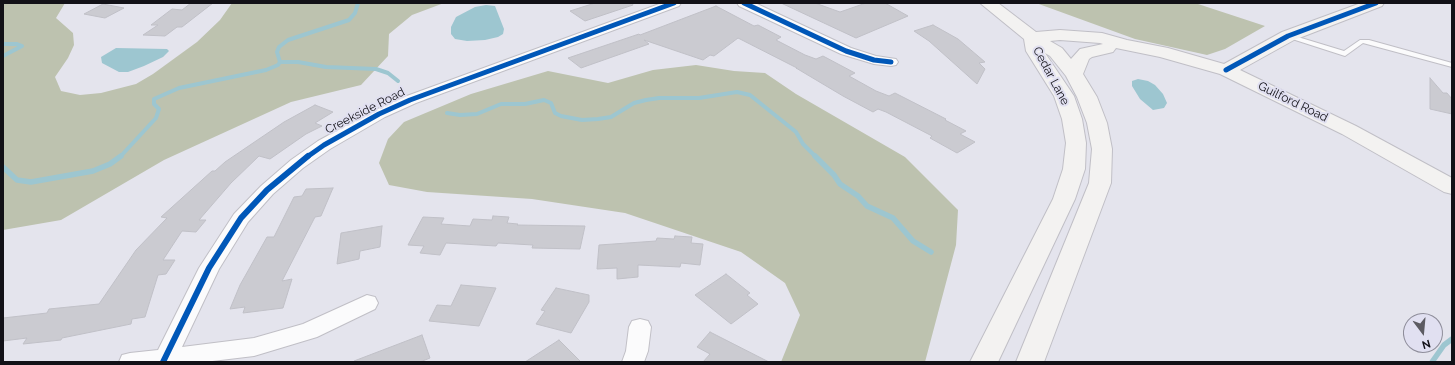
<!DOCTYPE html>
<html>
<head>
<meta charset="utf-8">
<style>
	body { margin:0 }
	#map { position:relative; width:1455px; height:365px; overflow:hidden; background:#e4e4ed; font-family:Raleway,sans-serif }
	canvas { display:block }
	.frame { position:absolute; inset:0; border:4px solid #121117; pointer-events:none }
	.north { position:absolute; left:1403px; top:313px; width:40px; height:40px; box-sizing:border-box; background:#e1e0f1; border:1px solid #8e8d9a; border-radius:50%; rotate:164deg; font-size:11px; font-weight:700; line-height:16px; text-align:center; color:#121117 }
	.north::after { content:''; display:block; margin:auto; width:14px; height:18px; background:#5c5b62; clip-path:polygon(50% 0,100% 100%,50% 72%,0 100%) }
</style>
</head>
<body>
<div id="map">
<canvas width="1455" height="365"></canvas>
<div class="frame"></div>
<div class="north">N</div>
</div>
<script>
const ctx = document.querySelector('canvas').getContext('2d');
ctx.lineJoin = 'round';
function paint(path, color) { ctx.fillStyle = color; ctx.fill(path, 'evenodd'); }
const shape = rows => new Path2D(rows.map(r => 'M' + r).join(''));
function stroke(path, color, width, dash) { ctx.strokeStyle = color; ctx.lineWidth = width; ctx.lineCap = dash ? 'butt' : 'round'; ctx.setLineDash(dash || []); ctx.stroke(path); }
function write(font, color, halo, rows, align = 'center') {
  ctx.font = font + ' Raleway,sans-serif'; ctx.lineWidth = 4; ctx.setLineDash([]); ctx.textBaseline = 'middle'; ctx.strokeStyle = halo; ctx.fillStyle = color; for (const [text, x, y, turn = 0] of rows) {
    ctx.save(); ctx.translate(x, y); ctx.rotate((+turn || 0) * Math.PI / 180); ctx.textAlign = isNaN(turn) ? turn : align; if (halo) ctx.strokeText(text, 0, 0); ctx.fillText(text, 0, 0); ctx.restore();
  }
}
paint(shape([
	[3,3,65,3,56,18,73,33,74,45,68,58,55,77,61,91,80,95,101,93,136,84,153,74,197,42,220,20,232,3,444,3,412,15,389,34,388,56,361,85,291,102,164,160,61,220,3,230],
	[1036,3,1195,3,1265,26,1225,49,1207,55,1135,39],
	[696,65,734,71,765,73,796,94,905,157,958,210,956,245,925,362,781,362,800,315,785,283,741,252,625,213,532,199,427,192,389,185,379,163,388,139,404,122,471,94,548,71,608,83,653,70]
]), '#bdc2af');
paint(shape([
	[486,5,495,6,504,29,503,34,498,37,485,40,467,41,455,39,451,34,451,27,456,17,475,7],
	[116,48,167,49,169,51,163,57,144,66,128,72,119,72,102,63,101,57],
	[1138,79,1148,81,1155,85,1163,94,1167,103,1164,108,1153,110,1140,99,1132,86,1132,81]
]), '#9dc6d0');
stroke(shape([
	[3,44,17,44,22,46,3,56],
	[280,62,298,62,326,67,376,69,388,73,398,81],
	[447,113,460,115,477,114,501,104,525,104,544,100,551,103,555,113,561,116,582,120,598,119,611,117,634,103,646,100,659,98,699,98,737,92,750,95,796,132,803,144,816,157],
	[120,157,156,118,159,109,154,104,154,99,179,88,266,70,278,65,280,62,277,52,279,47,288,40,349,20,355,13,358,3]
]), '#9dc6d0', 4);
stroke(shape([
	[815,156,834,175,840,184,858,196,867,206,893,218,913,241,931,252],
	[3,167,17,180,31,182,93,171,110,164,121,156],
	[1432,362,1444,345,1452,339]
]), '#9dc6d0', 5.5);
const building = shape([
	[191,3,213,3,182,27,177,27,165,36,143,35,158,25,151,25,172,9,182,10,191,3],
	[595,3,632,3,633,5,585,21,570,11,595,3],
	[781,3,815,3,840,12,866,3,885,3,908,16,856,38,781,3],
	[103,4,124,8,105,18,84,14,103,4],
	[716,6,754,26,758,25,781,37,776,40,805,55,816,59,823,56,855,73,849,76,876,91,889,96,895,93,946,119,945,120,966,131,960,134,975,142,957,153,930,138,932,136,886,112,878,109,873,112,843,96,796,68,797,68,738,38,714,56,710,55,703,60,644,40,649,44,581,68,568,58,639,34,640,35,716,6],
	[933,25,958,39,985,62,979,63,985,69,977,84,929,41,914,31,933,25],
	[1430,78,1443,93,1447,93,1452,99,1452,114,1430,109,1430,78],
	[315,105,333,112,315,123,322,126,306,134,270,159,259,156,231,183,199,220,206,220,196,232,182,231,163,260,175,260,166,274,158,275,145,317,132,319,131,324,62,338,61,340,23,344,27,338,3,341,3,318,47,313,49,309,99,304,136,250,167,218,161,217,212,171,215,171,225,162,284,122,315,105],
	[333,188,321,216,315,217,282,281,292,279,283,308,243,313,245,307,230,309,240,285,267,237,274,237,294,197,302,196,306,189,333,188],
	[493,216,509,217,507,223,518,224,517,225,585,226,580,249,532,248,533,245,498,243,496,246,446,243,440,255,420,253,424,246,408,245,423,217,444,218,441,224,470,226,473,219,492,220,493,216],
	[382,226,380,247,360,251,359,259,337,264,341,233,382,226],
	[675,236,692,237,691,243,703,244,700,265,681,263,680,267,638,265,638,277,617,279,617,268,597,269,599,245,656,241,657,238,674,239,675,236],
	[726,274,750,293,747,295,758,304,731,324,695,295,726,274],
	[461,285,496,288,479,326,429,321,437,305,451,306,461,285],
	[556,288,589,295,589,302,571,333,536,324,545,311,541,310,556,288],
	[710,332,769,362,703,362,710,354,697,347,710,332],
	[422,335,430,358,420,362,354,362,354,361,422,335],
	[559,340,581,362,525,362,559,340]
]);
paint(building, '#cbcbd1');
stroke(building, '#c0c0c7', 1);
const lane = shape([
	[1288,34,1344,51,1360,40,1369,40,1452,63,1452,67,1363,43,1345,56,1286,37,1286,35,1288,34]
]);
const street = shape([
	[662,3,681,3,679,6,416,103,385,117,330,149,303,168,273,194,248,222,219,269,182,347,254,338,303,324,367,295,375,297,378,303,375,309,317,337,254,356,204,362,119,362,122,355,130,353,158,350,199,268,234,214,261,186,291,160,318,141,373,111,404,97,662,3],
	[737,3,755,3,851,48,876,56,896,59,898,62,896,65,891,66,874,64,841,54,739,6,737,3],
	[640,319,648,321,651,327,648,351,644,362,622,362,626,351,629,327,632,321,640,319]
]);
const secondary = shape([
	[980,3,998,3,1036,32,1060,30,1102,33,1127,40,1168,48,1224,64,1282,32,1361,3,1384,3,1382,6,1294,40,1240,70,1356,126,1452,178,1452,194,1444,192,1342,134,1220,74,1160,57,1116,48,1113,52,1092,57,1089,59,1083,74,1097,97,1107,123,1112,149,1111,183,1044,362,1016,362,1089,183,1092,149,1087,123,1077,97,1066,76,1050,56,1045,53,1074,96,1082,119,1086,143,1085,169,1075,199,998,362,970,362,1053,199,1063,169,1066,143,1062,119,1054,96,1026,51,1024,39,980,3],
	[1060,40,1100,43,1103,44,1080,49,1071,59,1062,48,1050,41,1060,40]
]);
stroke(lane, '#c0bfc6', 2);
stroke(street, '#c0bfc6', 2);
stroke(secondary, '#c0bfc6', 2);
paint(lane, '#fbfbfc');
paint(street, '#fbfbfc');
paint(secondary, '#f3f2f1');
stroke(shape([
	[744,3,846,51,874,60,891,62],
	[1226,70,1288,36,1376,3],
	[307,157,324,145,379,114,410,100,674,3]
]), '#0057b8', 5);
stroke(shape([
	[163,362,209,268,241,218,267,190,308,156]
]), '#0057b8', 6);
write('12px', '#121117', '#e1e0f1', [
	["Cedar Lane",1051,76,62],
	["Guilford Road",1293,102,26],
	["Creekside Road",365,111,-27]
]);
</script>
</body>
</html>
